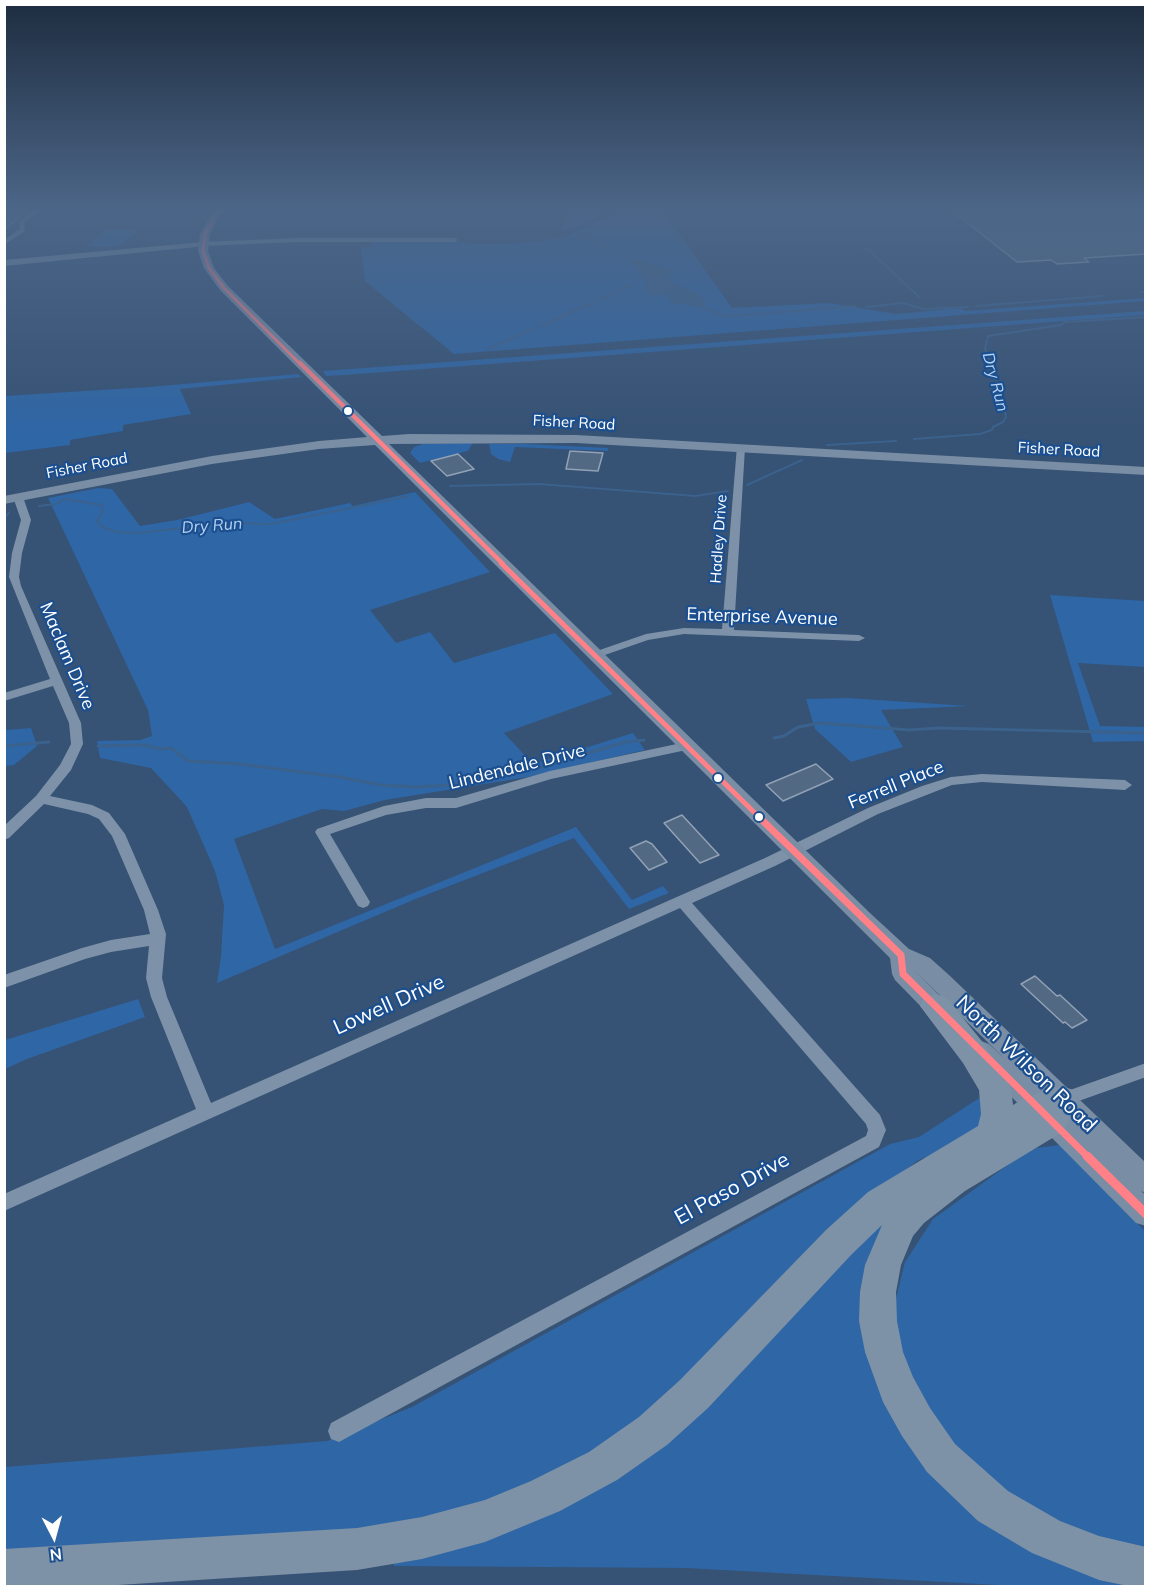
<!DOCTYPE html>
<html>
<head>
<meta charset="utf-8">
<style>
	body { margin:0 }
	#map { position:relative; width:1150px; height:1591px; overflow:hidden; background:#365274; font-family:Mulish,sans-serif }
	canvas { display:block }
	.frame { position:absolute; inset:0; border:6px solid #fff; pointer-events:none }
	.north { position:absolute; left:24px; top:1507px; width:60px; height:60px; -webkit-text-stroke:4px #1b4f8f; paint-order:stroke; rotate:174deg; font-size:16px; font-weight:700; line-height:24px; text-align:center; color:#fff }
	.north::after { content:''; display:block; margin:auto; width:21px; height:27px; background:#fff; clip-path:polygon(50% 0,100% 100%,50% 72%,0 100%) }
</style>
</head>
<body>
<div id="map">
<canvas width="1150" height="1591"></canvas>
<div class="frame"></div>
<div class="north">N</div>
</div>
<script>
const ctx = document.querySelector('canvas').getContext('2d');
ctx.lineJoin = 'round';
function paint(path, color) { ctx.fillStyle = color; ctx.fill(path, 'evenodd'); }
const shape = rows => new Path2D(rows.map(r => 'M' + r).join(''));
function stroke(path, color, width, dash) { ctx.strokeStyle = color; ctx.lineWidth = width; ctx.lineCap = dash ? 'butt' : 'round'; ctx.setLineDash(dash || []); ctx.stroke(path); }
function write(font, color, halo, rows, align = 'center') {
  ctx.font = font + ' Mulish,sans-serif'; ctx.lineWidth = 4.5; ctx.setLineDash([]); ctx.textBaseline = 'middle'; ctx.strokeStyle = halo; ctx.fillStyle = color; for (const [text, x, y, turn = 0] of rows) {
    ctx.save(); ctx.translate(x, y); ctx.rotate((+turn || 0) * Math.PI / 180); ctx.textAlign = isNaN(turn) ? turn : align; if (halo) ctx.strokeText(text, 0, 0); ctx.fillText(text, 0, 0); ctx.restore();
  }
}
paint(shape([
	[570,210,613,210,577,227,562,231],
	[623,210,662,210,732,308,829,303,896,314,961,308,965,311,1145,298,1145,301,454,354,365,281,361,248,372,247,372,242,441,241,487,244,537,242,564,237],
	[106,229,138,230,122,244,109,247,87,246],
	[1145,311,1145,315,344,375,326,376,323,371],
	[298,374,302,377,180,389,191,414,123,425,123,431,70,440,70,445,5,453,5,396,149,387],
	[473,443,468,451,420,463,410,453,414,447,423,444],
	[489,444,525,444,608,448,608,451,515,447,510,462,498,459,491,454],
	[98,488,112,489,140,526,177,520,249,502,275,519,350,503,353,506,415,492,490,572,370,610,396,643,430,632,454,663,555,633,613,694,504,733,533,764,633,733,645,750,528,777,385,800,344,811,322,809,234,839,275,949,576,827,632,900,663,886,669,893,629,909,574,838,418,898,217,983,221,956,224,905,215,871,187,807,151,768,100,758,97,741,140,740,152,736,148,710,48,498],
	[1050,595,1145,601,1145,667,1078,663,1100,726,1145,727,1145,741,1093,742],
	[848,698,969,706,881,710,903,747,851,762,815,729,806,699],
	[31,728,37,746,14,765,5,766,5,730],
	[138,999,145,1017,27,1059,5,1069,5,1040],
	[987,1093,985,1118,974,1136,917,1161,865,1203,671,1394,629,1428,572,1466,491,1503,387,1527,5,1551,5,1467,327,1441,412,1407,890,1144,919,1137],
	[1060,1145,1145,1231,1145,1553,1026,1510,948,1445,897,1349,895,1303,905,1262,933,1219,1019,1157,1036,1148],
	[891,1209,884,1232,906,1432,1107,1574,1146,1586,1017,1586,686,1568,394,1566,393,1559,563,1499]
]), '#2f66a5');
paint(shape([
	[633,259,676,270,668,277,671,282,698,293,706,303,703,307,672,303,667,295,649,295,641,274,630,260]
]), '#3b618d');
stroke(shape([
	[572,228,574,223,604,210],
	[579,232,620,254],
	[864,249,869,250,919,297],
	[1141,292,1146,292],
	[976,306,1103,296],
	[703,307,721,315,733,316,855,306],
	[866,307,902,303,924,309,968,307],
	[541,326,629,286],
	[487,349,534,328],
	[914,439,980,434,992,430,993,427,1003,422,1006,417,1002,396,985,349,988,336,1061,325,1065,322,1146,317],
	[827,445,896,441],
	[747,485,802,460],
	[450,486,539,484,695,496,728,491],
	[39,506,56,504,64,499,102,505,103,512,97,521,100,526,116,532,138,533,229,523,271,524,409,496],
	[4,529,6,516,9,513]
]), '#3b618d', 2);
stroke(shape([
	[774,738,784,736,798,727,821,723,909,730,938,728,1146,733],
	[4,746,49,742],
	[98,746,144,745,160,749,171,748,188,761,240,764,340,777,381,785,415,787,451,785,546,766,625,742,644,740]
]), '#3b618d', 3);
const building = shape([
	[4,210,29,210,4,230,4,210],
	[951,210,1146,210,1146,254,1084,258,1089,262,1057,264,1051,260,1017,262,951,210],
	[570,451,603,453,598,471,566,469,570,451],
	[458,454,474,469,447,476,431,461,458,454],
	[816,764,833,779,783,801,766,785,816,764],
	[682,815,719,855,700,863,664,823,682,815],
	[646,841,652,844,667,862,649,870,630,848,646,841],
	[1035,976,1057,996,1060,995,1087,1020,1072,1028,1065,1022,1063,1023,1021,984,1035,976]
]);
paint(building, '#526984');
stroke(building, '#92a2b6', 1.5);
paint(shape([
	[33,210,40,210,24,223,25,231,4,245,4,240,20,229,19,221,33,210],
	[297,238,455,238,458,240,455,242,297,242,203,246,200,244,203,242,297,238],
	[737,446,745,448,734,630,859,635,865,638,859,641,684,634,648,640,599,657,591,657,589,655,591,653,646,634,684,628,722,629,737,446],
	[18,494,23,497,31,520,22,553,19,577,21,586,81,723,83,744,71,770,50,796,92,805,109,813,125,834,158,910,166,934,162,978,167,997,211,1103,765,858,868,808,922,786,951,777,982,774,1125,780,1132,785,1125,790,982,782,952,785,878,814,775,866,692,903,880,1115,886,1130,879,1147,339,1442,331,1439,328,1431,331,1423,866,1136,868,1130,866,1124,680,908,4,1211,4,1194,196,1109,151,997,146,978,149,946,111,952,85,959,4,988,4,975,82,948,111,940,150,934,144,910,112,836,99,819,88,814,44,804,9,838,4,840,4,826,36,796,60,765,71,744,69,723,53,686,4,701,4,693,50,679,9,577,12,553,21,520,13,497,18,494],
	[686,742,692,746,691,749,551,779,456,808,426,808,386,815,330,834,370,902,368,906,363,908,358,906,315,832,317,829,384,806,426,798,456,798,550,771,686,742],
	[1146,1063,1146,1077,1062,1107,1056,1105,1053,1100,1056,1095,1146,1063]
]), '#7d92a8');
paint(shape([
	[203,242,206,242,206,246,4,266,4,260,203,242]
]), '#7d92a8');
paint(shape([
	[213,210,223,210,210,234,208,251,214,268,228,286,382,436,409,434,576,435,1146,467,1146,475,576,443,389,444,870,913,909,949,930,958,949,975,1146,1163,1146,1193,1141,1191,1146,1195,1146,1226,1136,1223,973,1058,969,1051,973,1044,981,1041,989,1044,1007,1061,914,970,951,1007,955,1014,951,1021,943,1024,935,1021,895,980,892,974,890,958,375,445,319,449,212,464,4,504,4,496,212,456,319,441,367,437,220,290,204,268,198,251,200,234,213,210]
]), '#798da4');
paint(shape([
	[935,994,946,997,985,1045,1011,1088,1013,1105,1026,1097,1062,1086,1073,1090,1078,1100,1064,1131,965,1191,924,1223,913,1236,901,1265,896,1292,897,1321,903,1352,913,1377,930,1408,955,1444,1008,1491,1060,1521,1099,1536,1146,1547,1146,1586,1128,1586,1099,1580,1032,1553,978,1521,927,1472,902,1436,883,1402,865,1352,859,1321,860,1292,865,1265,882,1225,852,1254,708,1408,667,1445,617,1480,560,1511,485,1542,422,1559,357,1570,102,1586,4,1586,4,1549,357,1528,422,1517,485,1500,531,1481,589,1452,639,1417,680,1380,826,1230,868,1192,978,1126,981,1114,979,1090,963,1063,920,1006,924,997,935,994]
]), '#7e92a7');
stroke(shape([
	[218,210,205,234,203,251,209,268,224,288,301,365]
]), '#ff8087', 3);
stroke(shape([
	[300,363,503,564]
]), '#ff8087', 4.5);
stroke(shape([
	[501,563,765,823]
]), '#ff8087', 5);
stroke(shape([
	[763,821,901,955,903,974,1089,1158]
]), '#ff8087', 7);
stroke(shape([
	[1087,1156,1146,1214]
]), '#ff8087', 9);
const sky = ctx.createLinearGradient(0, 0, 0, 433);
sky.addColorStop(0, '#1e2d40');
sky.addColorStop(0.48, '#4c6688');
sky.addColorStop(1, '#4c668800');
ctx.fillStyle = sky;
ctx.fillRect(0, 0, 1150, 433);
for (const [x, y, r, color] of [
	[348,411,5,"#fff"],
	[718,778,5,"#fff"],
	[759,817,5,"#fff"]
]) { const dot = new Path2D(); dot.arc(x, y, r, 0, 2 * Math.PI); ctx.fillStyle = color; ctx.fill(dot); stroke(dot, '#1b4f8f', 2); }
write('15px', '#fff', '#1b4f8f', [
	["Fisher Road",574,423,3],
	["Fisher Road",1059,450,3],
	["Fisher Road",87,466,-11],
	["Hadley Drive",719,539,-86]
]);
write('italic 16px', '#b5d3f5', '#1b4f8f', [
	["Dry Run",995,382,75],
	["Dry Run",212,526,-4]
]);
write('18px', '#fff', '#1b4f8f', [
	["Enterprise Avenue",762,617,2],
	["Maclam Drive",67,656,67],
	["Lindendale Drive",517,767,-14],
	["Ferrell Place",896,785,-22]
]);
write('21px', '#fff', '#1b4f8f', [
	["Lowell Drive",389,1005,-24],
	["North Wilson Road",1026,1064,44],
	["El Paso Drive",732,1189,-29]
]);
</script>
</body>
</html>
